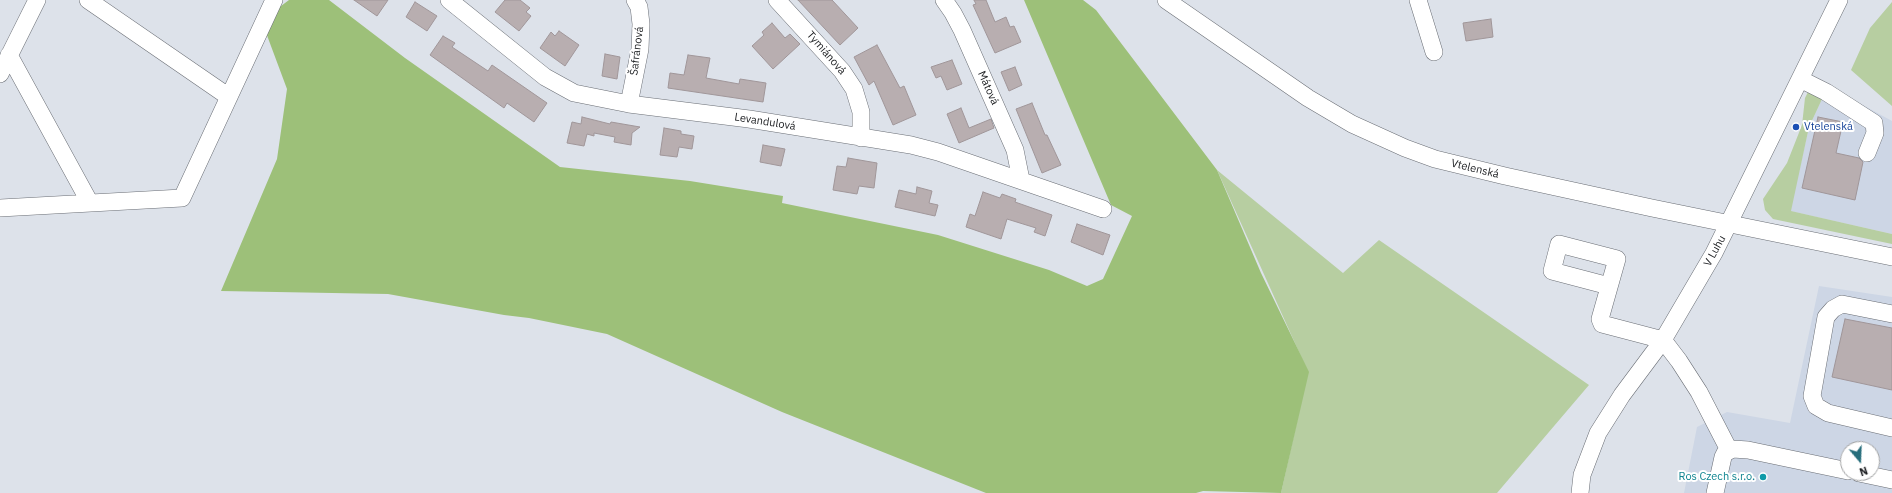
<!DOCTYPE html>
<html>
<head>
<meta charset="utf-8">
<style>
	body { margin:0 }
	#map { position:relative; width:1892px; height:493px; overflow:hidden; background:#dde2ea; font-family:"IBM Plex Sans",sans-serif }
	canvas { display:block }
	.north { position:absolute; left:1840px; top:441px; width:40px; height:40px; box-sizing:border-box; background:#fff; border:1px solid #a4a5a6; border-radius:50%; rotate:161deg; font-size:11px; font-weight:700; line-height:16px; text-align:center; color:#1b1d20 }
	.north::after { content:''; display:block; margin:auto; width:14px; height:18px; background:#266d7b; clip-path:polygon(50% 0,100% 100%,50% 72%,0 100%) }
</style>
</head>
<body>
<div id="map">
<canvas width="1892" height="493"></canvas>
<div class="north">N</div>
</div>
<script>
const ctx = document.querySelector('canvas').getContext('2d');
ctx.lineJoin = 'round';
function paint(path, color) { ctx.fillStyle = color; ctx.fill(path, 'evenodd'); }
const shape = rows => new Path2D(rows.map(r => 'M' + r).join(''));
function stroke(path, color, width, dash) { ctx.strokeStyle = color; ctx.lineWidth = width; ctx.lineCap = dash ? 'butt' : 'round'; ctx.setLineDash(dash || []); ctx.stroke(path); }
function write(font, color, halo, rows, align = 'center') {
  ctx.font = font + ' "IBM Plex Sans",sans-serif'; ctx.lineWidth = 4; ctx.setLineDash([]); ctx.textBaseline = 'middle'; ctx.strokeStyle = halo; ctx.fillStyle = color; for (const [text, x, y, turn = 0] of rows) {
    ctx.save(); ctx.translate(x, y); ctx.rotate((+turn || 0) * Math.PI / 180); ctx.textAlign = isNaN(turn) ? turn : align; if (halo) ctx.strokeText(text, 0, 0); ctx.fillText(text, 0, 0); ctx.restore();
  }
}
paint(shape([
	[1828,86,1892,121,1892,234,1790,211,1809,127],
	[1819,286,1892,297,1892,493,1684,493,1697,427,1727,412,1790,423],
	[1848,449,1872,449,1872,473,1848,473]
]), '#cdd6e5');
paint(shape([
	[1892,2,1892,106,1851,70,1870,28],
	[1809,90,1823,97,1809,127,1791,211,1892,234,1892,244,1773,219,1765,210,1763,199,1787,163,1802,125,1805,98],
	[1217,170,1343,273,1379,240,1589,385,1497,493,1281,493,1308,372]
]), '#b7cea1');
paint(shape([
	[289,0,329,0,405,58,560,167,690,181,783,196,782,203,938,235,1049,270,1087,286,1103,279,1132,216,1111,205,1024,0,1083,0,1096,10,1217,170,1261,273,1309,372,1281,493,1203,491,1196,493,986,493,782,412,607,334,529,318,504,315,388,294,221,291,277,159,287,89,265,30,273,12]
]), '#9dc079');
const building = shape([
	[354,0,388,0,377,16,354,0],
	[505,0,520,0,530,8,526,12,531,16,519,31,495,12,505,0],
	[798,0,832,0,858,28,840,45,798,0],
	[974,0,986,0,995,22,1006,17,1010,27,1014,26,1021,42,995,53,973,5,976,4,974,0],
	[415,2,437,16,427,31,406,17,415,2],
	[1491,19,1493,37,1466,41,1463,23,1491,19],
	[772,23,785,38,790,34,800,44,773,69,752,46,764,35,762,32,772,23],
	[559,31,579,45,565,66,540,48,551,32,555,36,559,31],
	[443,36,455,43,452,47,488,71,492,65,547,103,534,122,507,103,504,108,430,55,443,36],
	[877,45,900,88,904,86,916,115,893,125,874,81,869,85,854,57,877,45],
	[605,54,620,57,617,79,602,76,605,54],
	[688,55,710,58,706,78,739,84,740,79,766,83,763,102,668,88,670,73,684,75,688,55],
	[952,60,962,84,947,90,941,76,936,78,931,67,952,60],
	[1015,67,1022,85,1009,91,1001,72,1015,67],
	[1032,103,1045,135,1047,135,1061,165,1042,173,1016,109,1032,103],
	[961,108,969,128,991,119,994,128,959,143,947,114,961,108],
	[582,117,610,124,611,122,640,127,632,133,631,145,614,142,615,137,594,133,594,136,587,134,584,146,567,143,572,122,581,124,582,117],
	[1818,117,1843,122,1836,153,1859,158,1863,162,1855,200,1802,188,1818,117],
	[664,128,681,131,681,134,694,136,692,149,679,147,677,157,660,155,664,128],
	[763,145,785,149,781,166,760,162,763,145],
	[848,158,877,163,874,188,859,186,857,194,833,190,837,166,846,167,848,158],
	[917,187,932,191,929,203,938,205,935,216,895,207,899,190,916,194,917,187],
	[983,192,1000,198,1002,194,1016,199,1015,202,1052,215,1045,236,1034,232,1036,228,1007,219,1001,239,966,227,970,214,975,216,983,192],
	[1077,224,1110,235,1103,255,1071,242,1077,224],
	[1845,319,1892,328,1892,390,1832,377,1845,319]
]);
paint(building, '#b8aeb0');
stroke(building, '#a09699', 1);
const minor = shape([
	[88,0,229,97],
	[449,0,545,77,574,93,629,104,749,119,911,145,938,152,1103,209],
	[777,0,842,71,854,89,861,112,861,138],
	[944,0,953,13,962,30,1015,150,1021,180],
	[1166,0,1308,98,1352,124,1405,148,1435,159,1505,176,1652,208,1892,257],
	[1418,0,1434,52],
	[9,55,90,203],
	[0,74,37,0],
	[1800,79,1826,92,1874,123,1875,133,1867,153],
	[629,104,640,49,641,24,639,7,635,0],
	[0,208,182,198,274,0],
	[1609,286,1552,271,1559,244,1617,259,1600,319,1602,324,1663,340,1679,361,1699,392,1729,450],
	[1892,314,1842,304,1833,309,1826,317,1812,396,1816,406,1828,413,1892,428],
	[1859,473,1892,480],
	[1580,493,1582,475,1598,433,1622,395,1663,340,1714,253,1839,0],
	[1715,493,1723,457,1725,453,1733,449,1748,450,1848,471]
]);
stroke(minor, '#6a6e75', 18);
stroke(minor, '#fff', 17);
for (const [x, y, r, color] of [
	[1796,127,4,"#1a4fb4"],
	[1763,477,4,"#0f9aa8"]
]) { const dot = new Path2D(); dot.arc(x, y, r, 0, 2 * Math.PI); ctx.fillStyle = color; ctx.fill(dot); stroke(dot, '#fff', 1.5); }
write('11px', '#1b1d20', '#fff', [
	["Šafránová",637,51,-83],
	["Tymiánová",826,53,49],
	["Mátová",988,88,66],
	["Levandulová",765,122,9],
	["Vtelenská",1475,169,14],
	["V Luhu",1715,251,-61]
]);
write('11px', '#164399', '#fff', [
	["Vtelenská",1804,127]
], 'left');
write('11px', '#0d838f', '#fff', [
	["Ros Czech s.r.o.",1755,477]
], 'right');
</script>
</body>
</html>
